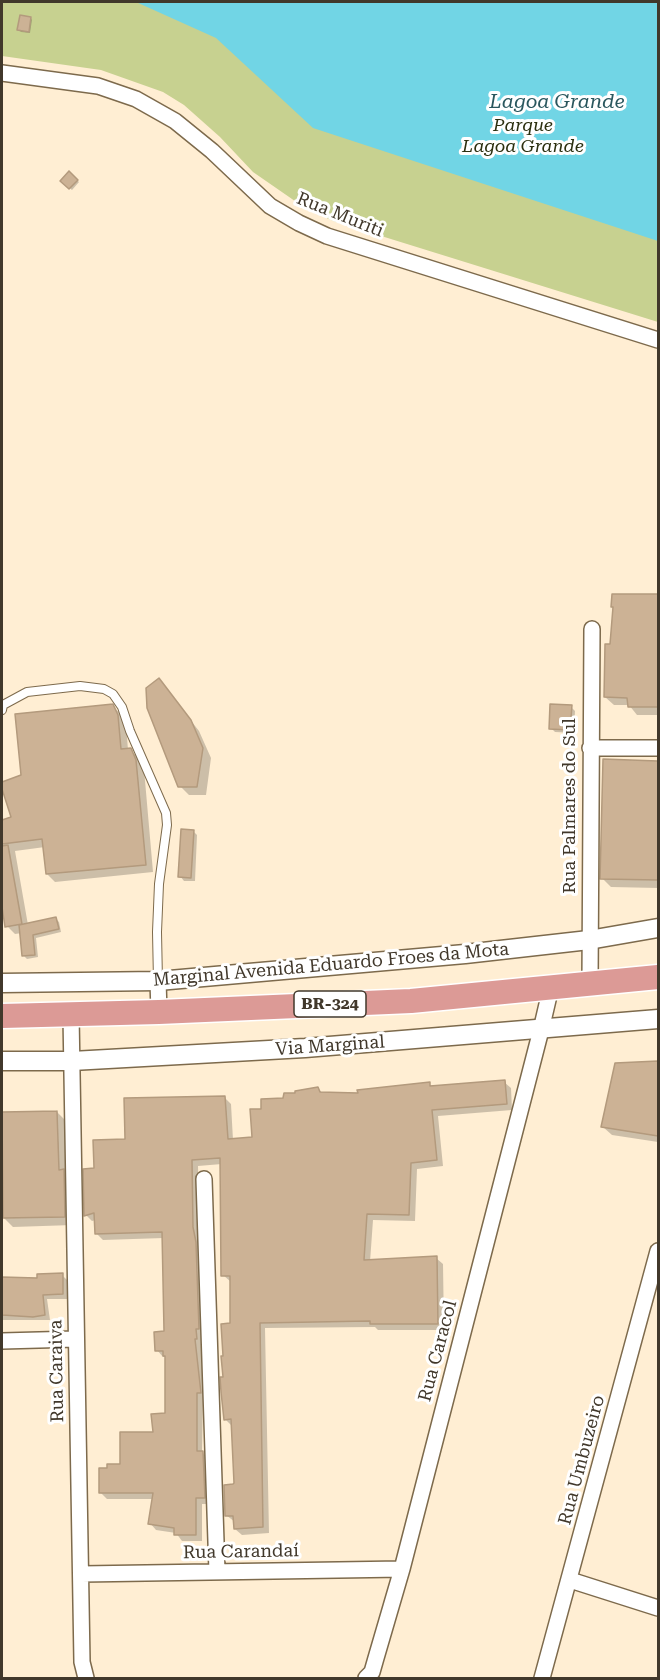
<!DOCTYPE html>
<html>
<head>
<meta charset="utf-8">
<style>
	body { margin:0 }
	#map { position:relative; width:660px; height:1680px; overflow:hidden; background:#ffeed3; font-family:"Roboto Serif",serif }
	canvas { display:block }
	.frame { position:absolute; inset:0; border:3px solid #41382b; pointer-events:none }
</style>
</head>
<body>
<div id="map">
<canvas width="660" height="1680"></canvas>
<div class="frame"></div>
</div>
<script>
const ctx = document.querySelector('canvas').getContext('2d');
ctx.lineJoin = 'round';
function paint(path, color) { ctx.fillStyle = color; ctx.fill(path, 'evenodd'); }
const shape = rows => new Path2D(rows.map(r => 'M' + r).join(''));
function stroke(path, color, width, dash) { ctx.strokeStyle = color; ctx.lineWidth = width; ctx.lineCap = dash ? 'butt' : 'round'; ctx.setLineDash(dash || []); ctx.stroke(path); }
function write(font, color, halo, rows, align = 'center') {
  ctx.font = font + ' "Roboto Serif",serif'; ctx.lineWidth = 6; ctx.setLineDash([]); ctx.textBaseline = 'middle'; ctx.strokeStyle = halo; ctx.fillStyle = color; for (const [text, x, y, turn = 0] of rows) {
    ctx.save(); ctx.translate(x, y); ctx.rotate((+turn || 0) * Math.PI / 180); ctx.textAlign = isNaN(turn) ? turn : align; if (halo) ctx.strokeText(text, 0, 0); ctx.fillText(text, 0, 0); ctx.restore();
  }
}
paint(shape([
	[2,2,658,2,658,322,333,221,305,208,253,172,220,137,184,105,163,92,101,70,2,56]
]), '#c7d190');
paint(shape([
	[136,2,658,2,658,241,313,128,216,38]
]), '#71d5e5');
paint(shape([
	[31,18,32,20,30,33,21,32,19,30],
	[69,173,79,182,72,190,62,181],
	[613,595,658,595,658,715,637,715,629,705,614,705,605,697,614,608],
	[159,680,199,731,211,758,206,795,189,795,180,786],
	[112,706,121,714,126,724,128,750,130,750,139,758,144,769,153,872,55,882,47,874,45,847,15,851,28,925,56,919,59,922,61,932,36,938,38,957,27,959,24,956,22,933,15,934,7,926,2,898,2,821,13,818,2,784,22,776],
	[571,707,575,711,574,733,555,732,551,728],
	[605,761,658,762,658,888,611,887,602,878],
	[193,831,197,835,195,881,184,881,180,876],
	[658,1062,658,1142,612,1135,603,1127,617,1065],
	[504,1082,511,1088,512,1110,438,1116,443,1166,417,1169,415,1221,373,1220,370,1262,436,1258,443,1264,444,1330,378,1330,375,1327,265,1328,269,1533,242,1535,235,1529,235,1522,226,1515,235,1483,232,1426,225,1419,224,1379,231,1325,231,1282,223,1275,222,1164,198,1166,203,1345,201,1345,207,1399,203,1399,202,1452,209,1459,211,1504,202,1504,202,1541,182,1541,176,1533,156,1530,150,1523,154,1499,107,1499,100,1492,122,1465,154,1433,166,1414,166,1357,163,1357,157,1350,165,1333,164,1238,103,1240,96,1233,96,1220,92,1221,86,1215,95,1170,126,1141,224,1097,231,1104,233,1140,253,1138,263,1110,285,1099,318,1088,323,1094,359,1094,429,1084,433,1087],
	[57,1112,66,1121,73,1225,13,1227,4,1218,2,1114],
	[62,1275,67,1280,68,1299,47,1299,50,1320,2,1320,2,1279,39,1279]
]), '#0003');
const building = shape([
	[20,15,31,17,29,32,17,30,20,15],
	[69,171,78,180,69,189,60,181,69,171],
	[612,594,658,594,658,707,628,707,627,698,604,697,605,644,610,644,613,607,611,607,612,594],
	[159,678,191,720,203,748,197,787,178,787,147,708,146,688,159,678],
	[113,704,118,715,121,749,131,748,136,760,146,865,46,874,42,839,2,844,2,820,11,817,2,789,2,782,21,775,15,714,113,704],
	[550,704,572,705,570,730,549,729,550,704],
	[603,759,658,761,658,880,600,879,603,759],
	[181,829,194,830,191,878,178,877,181,829],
	[8,845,22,924,5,927,2,907,2,846,8,845],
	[56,917,59,929,33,935,35,955,22,956,19,925,56,917],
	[658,1061,658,1136,601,1127,615,1063,658,1061],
	[505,1080,507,1104,432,1110,437,1160,411,1163,409,1215,367,1214,364,1260,437,1256,438,1324,370,1324,370,1321,260,1323,263,1527,234,1529,233,1516,225,1516,224,1485,233,1484,234,1483,231,1419,224,1420,221,1392,220,1377,223,1377,221,1356,223,1356,221,1324,230,1323,230,1276,221,1276,220,1158,192,1160,193,1227,196,1242,199,1329,196,1329,197,1339,195,1339,201,1393,197,1393,197,1451,203,1451,205,1498,196,1498,196,1535,174,1535,174,1528,148,1524,153,1493,99,1493,99,1468,107,1468,107,1464,120,1464,120,1432,153,1432,151,1414,165,1413,165,1356,163,1356,163,1351,155,1351,154,1332,164,1331,162,1232,95,1234,94,1213,84,1216,83,1169,94,1168,93,1140,125,1139,124,1098,225,1096,228,1139,252,1137,250,1109,261,1109,261,1099,283,1098,284,1093,295,1093,295,1091,318,1087,320,1092,358,1093,357,1090,430,1082,430,1086,505,1080],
	[57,1111,59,1170,64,1169,65,1217,3,1218,2,1112,57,1111],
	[63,1273,63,1294,43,1295,45,1315,33,1317,2,1315,2,1277,37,1278,37,1274,63,1273]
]);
paint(building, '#ccb295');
stroke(building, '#b39a7d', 1.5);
const service = shape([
	[2,710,3,705,27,692,80,686,104,689,113,694,122,707,130,731,166,813,167,825,159,884,157,932,158,981]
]);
const minor = shape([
	[2,73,98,86,136,99,175,121,212,151,270,206,299,223,327,236,658,340],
	[590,748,658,748],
	[158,981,159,1012],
	[590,983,592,629],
	[71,1015,82,1662,86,1678],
	[204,1179,217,1572],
	[2,1341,76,1339],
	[82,1574,402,1569],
	[570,1580,658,1608],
	[366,1678,372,1672,376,1658,402,1569,541,1030,551,987],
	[542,1678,658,1251]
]);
const tertiary = shape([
	[2,983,158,981,465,954,589,940,658,928],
	[2,1061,72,1061,305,1048,658,1019]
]);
const trunk = shape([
	[2,1016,159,1012,411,1001,658,977]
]);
stroke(service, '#7d6a4c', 10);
stroke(minor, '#7d6a4c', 18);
stroke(tertiary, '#7d6a4c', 21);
stroke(trunk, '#fff', 27);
stroke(service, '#fff', 8);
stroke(minor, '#fff', 15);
stroke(tertiary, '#fff', 18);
stroke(trunk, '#dc9a96', 24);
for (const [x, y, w] of [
	[330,1004,72]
]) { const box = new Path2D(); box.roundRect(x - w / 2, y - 13, w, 26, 4.5); ctx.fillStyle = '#fff'; ctx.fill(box); stroke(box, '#41382b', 1.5); }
write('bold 16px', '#41382b', null, [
	["BR-324",330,1004]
]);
write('italic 18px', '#2b2f0f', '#fff', [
	["Parque",523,126],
	["Lagoa Grande",523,147]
]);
write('18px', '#41382b', '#fff', [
	["Rua Muriti",340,215,22],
	["Rua Palmares do Sul",570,806,-90],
	["Marginal Avenida Eduardo Froes da Mota",331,965,-5],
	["Via Marginal",330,1046,-4],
	["Rua Caracol",438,1351,-75],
	["Rua Caraiva",57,1371,-91],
	["Rua Umbuzeiro",582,1460,-75],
	["Rua Carandaí",241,1552,-1]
]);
write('italic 20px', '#2a575e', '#fff', [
	["Lagoa Grande",557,102]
]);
</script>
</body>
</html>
